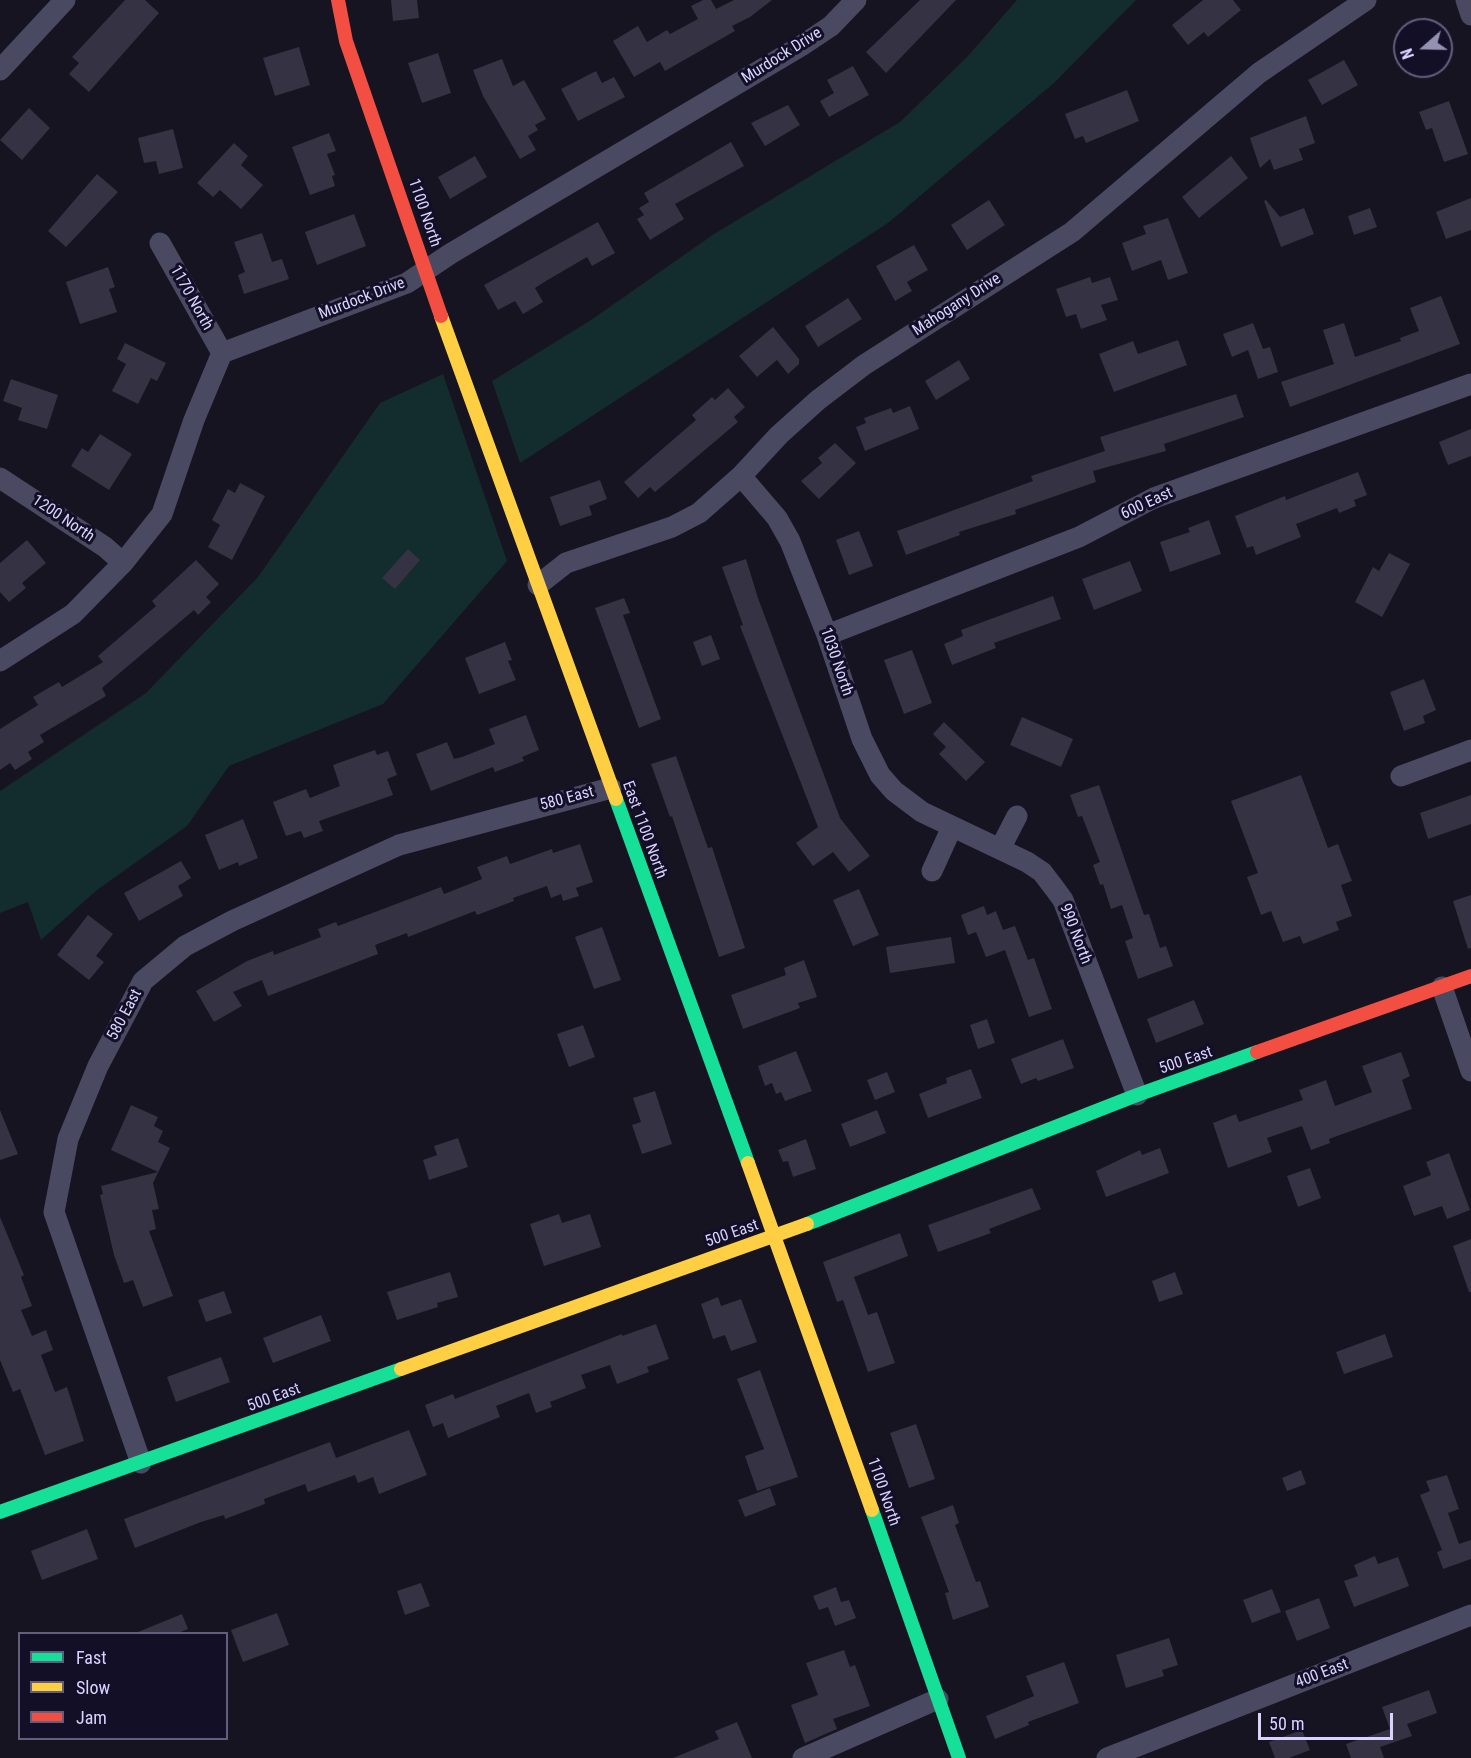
<!DOCTYPE html>
<html>
<head>
<meta charset="utf-8">
<style>
	body { margin:0 }
	#map { position:relative; width:1471px; height:1758px; overflow:hidden; background:#161421; font-family:"Roboto Condensed",sans-serif }
	canvas { display:block }
	.legend { position:absolute; left:18px; top:1632px; width:210px; height:108px; box-sizing:border-box; background:#130f26; border:2px solid #625e7d; margin:0; padding:8px 10px; list-style:none; font-size:18px; color:#d9d4ff }
	.legend li { display:flex; align-items:center; gap:12px; height:30px }
	.legend b { width:30px; border:2px solid #625e7d }
	.north { position:absolute; left:1393px; top:18px; width:60px; height:60px; box-sizing:border-box; background:#130f26; border:2px solid #625e7d; border-radius:50%; rotate:250deg; font-size:16px; font-weight:700; line-height:24px; text-align:center; color:#d9d4ff }
	.north::after { content:''; display:block; margin:auto; width:21px; height:27px; background:#9591b1; clip-path:polygon(50% 0,100% 100%,50% 72%,0 100%) }
	.scale { position:absolute; left:1258px; top:1713px; width:135px; height:27px; box-sizing:border-box; border:3px solid #d9d4ff; border-top:0; padding-left:8px; font-size:18px; line-height:21px; white-space:nowrap; color:#d9d4ff; -webkit-text-stroke:4px #130f26; paint-order:stroke }
</style>
</head>
<body>
<div id="map">
<canvas width="1471" height="1758"></canvas>
<ul class="legend">
<li><b style="height:8px;background:#16e098"></b>Fast</li>
<li><b style="height:8px;background:#ffcf43"></b>Slow</li>
<li><b style="height:8px;background:#f24e42"></b>Jam</li>
</ul>
<div class="north">N</div>
<div class="scale">50 m</div>
</div>
<script>
const ctx = document.querySelector('canvas').getContext('2d');
ctx.lineJoin = 'round';
function paint(path, color) { ctx.fillStyle = color; ctx.fill(path, 'evenodd'); }
const shape = rows => new Path2D(rows.map(r => 'M' + r).join(''));
function stroke(path, color, width, dash) { ctx.strokeStyle = color; ctx.lineWidth = width; ctx.lineCap = dash ? 'butt' : 'round'; ctx.setLineDash(dash || []); ctx.stroke(path); }
function write(font, color, halo, rows, align = 'center') {
  ctx.font = font + ' "Roboto Condensed",sans-serif'; ctx.lineWidth = 6; ctx.setLineDash([]); ctx.textBaseline = 'middle'; ctx.strokeStyle = halo; ctx.fillStyle = color; for (const [text, x, y, turn = 0] of rows) {
    ctx.save(); ctx.translate(x, y); ctx.rotate((+turn || 0) * Math.PI / 180); ctx.textAlign = isNaN(turn) ? turn : align; if (halo) ctx.strokeText(text, 0, 0); ctx.fillText(text, 0, 0); ctx.restore();
  }
}
paint(shape([
	[1017,0,1136,0,1054,83,888,223,520,463,492,381,591,320,714,234,900,122,967,57],
	[443,374,507,561,383,704,229,766,187,826,97,890,41,940,28,902,0,913,0,791,146,693,258,577,380,403]
]), '#132c2d');
paint(shape([
	[125,0,145,0,159,13,89,92,69,74,79,63,72,57],
	[391,0,417,0,419,18,393,21],
	[703,0,711,0,716,9,734,0,772,0,750,17,732,26,735,31,665,71,660,62,634,77,613,41,638,26,647,42,667,30,670,34,698,19,691,6],
	[920,0,956,0,886,73,866,52],
	[1203,0,1233,0,1241,10,1208,37,1204,32,1188,45,1172,25],
	[299,47,310,85,275,96,263,58],
	[438,53,451,93,422,103,408,63],
	[502,59,513,86,524,80,546,119,535,125,538,130,528,136,536,150,520,159,483,96,473,70],
	[1344,60,1358,85,1322,105,1308,80],
	[853,66,869,95,829,117,820,101,834,93,827,80],
	[596,71,602,83,614,77,625,97,578,121,561,89],
	[1127,90,1139,121,1086,143,1083,136,1075,139,1065,114],
	[1449,101,1468,154,1444,162,1432,128,1426,130,1419,112],
	[788,105,800,125,765,146,751,123],
	[29,108,50,128,22,160,0,140],
	[1306,116,1315,143,1299,149,1303,160,1274,170,1270,159,1260,168,1250,138],
	[173,129,183,168,159,174,156,161,144,163,138,138],
	[329,133,336,151,327,154,335,175,332,176,335,186,310,195,292,147],
	[731,142,744,166,675,204,684,219,650,240,637,219,644,215,639,208,649,202,644,193],
	[234,143,248,156,241,165,263,185,241,209,220,190,213,197,197,183],
	[475,156,487,177,450,199,438,177],
	[1231,156,1248,178,1199,218,1182,197],
	[97,174,118,192,66,247,48,231],
	[1471,198,1471,230,1446,239,1436,212],
	[989,200,1005,225,967,250,951,225],
	[1266,200,1280,217,1304,208,1314,234,1281,247,1264,201],
	[1370,208,1377,227,1354,235,1348,216],
	[354,214,366,246,317,265,305,232],
	[1168,218,1188,273,1168,280,1161,260,1132,271,1122,243,1146,234,1143,226],
	[598,222,615,253,592,266,587,257,546,281,535,288,543,302,523,314,515,301,498,310,484,285],
	[262,233,272,262,282,259,289,279,244,294,238,275,245,272,234,242],
	[914,245,928,270,907,282,912,291,895,301,876,266],
	[108,267,115,287,109,289,117,312,80,324,66,282],
	[1090,277,1092,283,1110,277,1118,300,1101,305,1107,320,1081,329,1076,314,1066,317,1056,289],
	[1441,296,1460,344,1290,407,1281,382,1334,364,1323,330,1344,323,1355,357,1401,341,1400,338,1419,331,1410,308],
	[848,298,862,319,818,347,805,326],
	[1253,323,1263,349,1270,347,1278,372,1258,379,1248,350,1232,357,1223,334],
	[773,327,799,359,799,364,788,374,777,360,757,377,739,356],
	[1178,340,1187,365,1114,392,1099,354,1133,341,1138,354],
	[125,343,166,363,157,381,151,378,138,404,112,391,126,364,117,359],
	[959,360,970,379,936,400,925,381],
	[11,379,58,395,47,429,18,420,22,408,3,401],
	[728,388,745,407,734,417,738,422,655,492,650,487,638,498,624,482,696,420,692,415,712,397,715,400],
	[1236,394,1244,417,1164,444,1166,451,1093,471,1096,482,1015,510,1016,514,959,532,960,535,906,555,897,531,1033,481,1031,476,1105,451,1100,437],
	[910,406,919,429,865,451,856,427,866,423,864,418,891,408,893,413],
	[1471,429,1471,456,1448,465,1439,442],
	[100,434,132,454,109,490,71,466,82,448,88,452],
	[835,443,856,463,819,499,801,481,822,463,818,458],
	[1358,472,1367,495,1354,500,1356,506,1339,513,1337,508,1296,524,1301,537,1256,555,1253,546,1247,548,1235,516,1285,496,1286,500],
	[600,480,607,499,589,506,592,515,560,526,550,497],
	[240,483,265,496,232,560,208,547,220,525,212,520,228,489,235,493],
	[1209,520,1221,554,1170,572,1160,542,1190,532,1188,528],
	[859,531,873,566,849,575,836,540],
	[27,540,46,563,22,583,26,588,9,602,0,592,0,563],
	[408,549,420,560,395,589,382,578],
	[1389,553,1410,564,1382,617,1355,602,1373,567,1379,571],
	[746,559,758,598,840,818,870,856,849,872,833,852,813,866,796,843,818,827,740,626,743,625,722,567],
	[196,560,219,584,206,597,211,602,198,615,194,610,102,688,106,696,40,735,44,742,28,752,32,759,15,770,10,763,0,770,0,729,38,705,33,697,59,682,62,687,103,662,98,656,156,606,152,601],
	[1130,561,1142,591,1094,610,1082,579],
	[1053,596,1061,619,994,643,996,648,952,665,944,644,963,636,961,630],
	[624,598,630,613,623,615,661,719,639,728,595,608],
	[711,635,720,659,702,666,693,642],
	[505,642,512,660,508,661,516,680,479,694,465,658],
	[912,650,932,703,904,714,884,660],
	[1424,679,1436,710,1423,716,1425,723,1404,731,1390,692],
	[526,715,539,750,522,757,524,761,495,772,493,767,431,791,416,754,447,742,454,759,462,757,495,744,489,729],
	[1022,717,1073,739,1061,767,1010,745],
	[944,722,985,762,966,781,939,754,946,747,933,734],
	[375,750,377,755,388,751,397,775,387,779,393,795,319,821,323,831,304,838,301,831,286,836,273,802,306,789,310,798,340,786,333,765],
	[676,756,708,848,712,847,745,948,719,957,672,816,670,817,651,764],
	[1301,775,1328,848,1338,844,1352,881,1341,885,1352,916,1336,922,1339,930,1303,944,1300,936,1283,942,1271,911,1261,915,1247,877,1258,873,1231,801],
	[1099,785,1144,915,1149,914,1160,948,1166,946,1173,966,1138,979,1125,941,1133,938,1122,905,1111,909,1103,884,1100,885,1093,865,1100,862,1082,816,1078,817,1070,795],
	[1471,795,1471,824,1428,839,1420,813],
	[243,819,258,858,239,866,238,862,219,870,205,835],
	[580,844,593,882,576,888,579,896,563,901,561,894,551,898,547,886,513,898,514,901,477,915,475,911,408,937,407,933,375,945,378,954,268,996,262,980,233,992,242,1006,214,1022,196,991,247,961,273,951,274,955,321,937,318,929,336,922,338,926,441,887,444,894,482,879,477,867,507,856,510,864,552,849,553,853],
	[181,861,191,878,178,886,183,896,139,921,124,893],
	[859,889,879,935,853,946,833,900],
	[1471,895,1471,948,1468,949,1453,901],
	[984,906,987,915,996,911,1003,930,1015,926,1028,960,1034,958,1052,1009,1029,1017,1005,950,986,957,976,932,968,935,961,915],
	[88,915,113,934,96,956,104,962,89,980,57,955],
	[602,927,621,980,594,989,575,937],
	[951,937,955,963,890,973,886,947],
	[804,960,817,997,798,1003,800,1008,743,1029,731,995,786,975,784,968],
	[1194,1000,1204,1024,1156,1043,1147,1019],
	[987,1019,995,1043,978,1049,970,1025],
	[583,1025,595,1057,569,1067,557,1034],
	[1063,1039,1074,1068,1038,1081,1036,1078,1021,1084,1011,1059],
	[796,1051,812,1091,785,1101,781,1092,776,1094,772,1083,765,1086,758,1066],
	[1401,1052,1410,1076,1402,1080,1412,1109,1329,1139,1330,1143,1311,1150,1302,1126,1267,1138,1272,1152,1228,1168,1213,1123,1236,1114,1239,1122,1303,1100,1299,1090,1326,1080,1335,1106,1372,1092,1362,1066],
	[971,1069,982,1098,928,1118,919,1094,947,1083,946,1078],
	[887,1072,895,1092,875,1100,867,1080],
	[655,1091,672,1144,642,1154,632,1125,641,1122,633,1098],
	[131,1105,158,1117,154,1126,163,1131,158,1142,170,1148,153,1183,159,1209,152,1210,156,1229,149,1231,173,1296,143,1307,133,1280,124,1283,114,1255,100,1195,103,1194,101,1186,158,1172,111,1150],
	[0,1110,18,1154,0,1160],
	[877,1110,886,1133,850,1147,841,1124],
	[458,1138,468,1167,429,1180,423,1160,437,1155,434,1146],
	[806,1139,816,1169,793,1177,788,1161,783,1162,778,1150],
	[1160,1148,1169,1173,1106,1197,1096,1171,1140,1150,1142,1155],
	[1449,1153,1470,1210,1447,1219,1442,1206,1414,1216,1403,1186,1431,1175,1426,1162],
	[1310,1168,1321,1198,1298,1207,1287,1176],
	[1032,1188,1041,1209,989,1229,991,1233,938,1252,928,1225],
	[559,1214,562,1223,590,1214,601,1247,544,1266,530,1224],
	[0,1217,24,1275,21,1277,32,1306,21,1310,32,1336,46,1330,53,1350,41,1355,55,1392,67,1387,84,1441,45,1455,20,1389,13,1392,0,1360],
	[900,1233,908,1256,854,1277,868,1315,877,1312,895,1363,868,1372,843,1300,837,1302,823,1262],
	[1471,1239,1471,1292,1469,1292,1453,1246],
	[450,1272,458,1297,437,1303,438,1307,397,1320,387,1292],
	[1175,1272,1183,1294,1159,1302,1152,1281],
	[224,1291,232,1313,206,1322,198,1300],
	[718,1297,721,1306,741,1299,757,1342,731,1351,725,1335,713,1339,701,1304],
	[321,1315,331,1341,273,1363,263,1338],
	[656,1324,669,1359,647,1367,649,1372,617,1384,610,1365,581,1375,586,1388,550,1402,552,1407,536,1413,529,1393,496,1406,500,1417,448,1438,443,1423,433,1427,425,1405,453,1394,455,1399,622,1334,622,1336],
	[1385,1334,1393,1357,1344,1374,1336,1352],
	[221,1357,230,1382,176,1402,167,1377],
	[760,1370,798,1477,757,1491,745,1456,764,1449,737,1379],
	[916,1424,935,1479,909,1488,890,1433],
	[409,1430,427,1475,379,1494,373,1477,358,1483,355,1475,308,1492,305,1484,264,1499,265,1504,225,1519,224,1515,201,1522,135,1548,124,1519,330,1442,336,1458],
	[1301,1470,1306,1484,1287,1491,1282,1478],
	[1447,1475,1459,1509,1448,1513,1459,1544,1471,1540,1471,1559,1443,1569,1437,1552,1442,1550,1420,1495,1430,1491,1426,1481],
	[770,1488,776,1505,745,1517,738,1500],
	[953,1505,959,1523,955,1525,976,1582,980,1581,989,1607,953,1620,945,1593,949,1592,921,1517],
	[87,1529,98,1559,42,1580,31,1551],
	[1375,1556,1378,1564,1398,1557,1409,1586,1354,1607,1344,1581,1358,1576,1354,1565],
	[421,1583,430,1606,405,1615,397,1591],
	[836,1587,841,1602,849,1600,856,1618,835,1626,828,1607,819,1610,813,1596],
	[1272,1589,1281,1612,1252,1623,1243,1600],
	[1319,1598,1330,1628,1297,1641,1285,1611],
	[277,1613,289,1645,243,1662,231,1630],
	[182,1614,188,1629,176,1634,133,1634],
	[1169,1638,1178,1665,1162,1670,1164,1676,1126,1688,1116,1655],
	[844,1650,850,1667,855,1665,870,1706,833,1719,837,1729,805,1743,791,1705,818,1695,806,1663],
	[1064,1662,1079,1703,1028,1722,1029,1725,995,1739,986,1716,1034,1696,1026,1676],
	[1429,1690,1437,1713,1407,1724,1412,1736,1380,1747,1384,1758,1351,1758,1346,1744,1390,1729,1382,1707],
	[737,1722,752,1758,673,1758,719,1739,715,1731],
	[1302,1730,1310,1750,1289,1758,1275,1758,1269,1742]
]), '#343243');
stroke(shape([
	[1466,0,1471,15],
	[0,70,65,0],
	[160,243,222,353],
	[741,476,777,518,790,541,827,635,862,739,880,775,894,791,922,812,1027,862,1042,872,1055,889,1063,900,1137,1095],
	[0,478,105,547,123,563],
	[538,585,566,563,672,527,699,513,741,476,779,435,818,400,864,365,1072,232,1259,73,1366,0],
	[827,635,1079,537,1154,498,1471,384],
	[0,661,73,614,123,563,162,514,194,420,222,353,407,283,450,254,801,46,831,26,856,0],
	[1401,776,1471,750],
	[1001,847,1017,816],
	[932,871,952,827],
	[1442,987,1471,1071],
	[141,1463,54,1212,68,1139,98,1066,143,981,185,946,232,921,399,845,611,788],
	[803,1758,938,1699],
	[1107,1758,1471,1615]
]), '#4a4962', 21);
stroke(shape([
	[616,799,748,1163],
	[807,1224,1137,1095,1257,1052],
	[872,1510,959,1758],
	[0,1512,401,1369]
]), '#16e098', 14);
stroke(shape([
	[441,316,616,799],
	[748,1163,872,1510],
	[401,1369,807,1224]
]), '#ffcf43', 14);
stroke(shape([
	[338,0,346,41,441,316],
	[1257,1052,1471,976]
]), '#f24e42', 14);
write('16px', '#d9d4ff', '#130f26', [
	["Murdock Drive",782,56,-32],
	["1100 North",424,213,71],
	["1170 North",191,298,61],
	["Murdock Drive",362,299,-21],
	["Mahogany Drive",957,305,-33],
	["600 East",1147,504,-25],
	["1200 North",63,519,34],
	["1030 North",836,662,71],
	["580 East",567,799,-15],
	["East 1100 North",644,830,70],
	["990 North",1075,934,69],
	["580 East",125,1015,-62],
	["500 East",1186,1061,-19],
	["500 East",732,1234,-19],
	["500 East",274,1398,-20],
	["1100 North",883,1492,71],
	["400 East",1322,1674,-21]
]);
</script>
</body>
</html>
